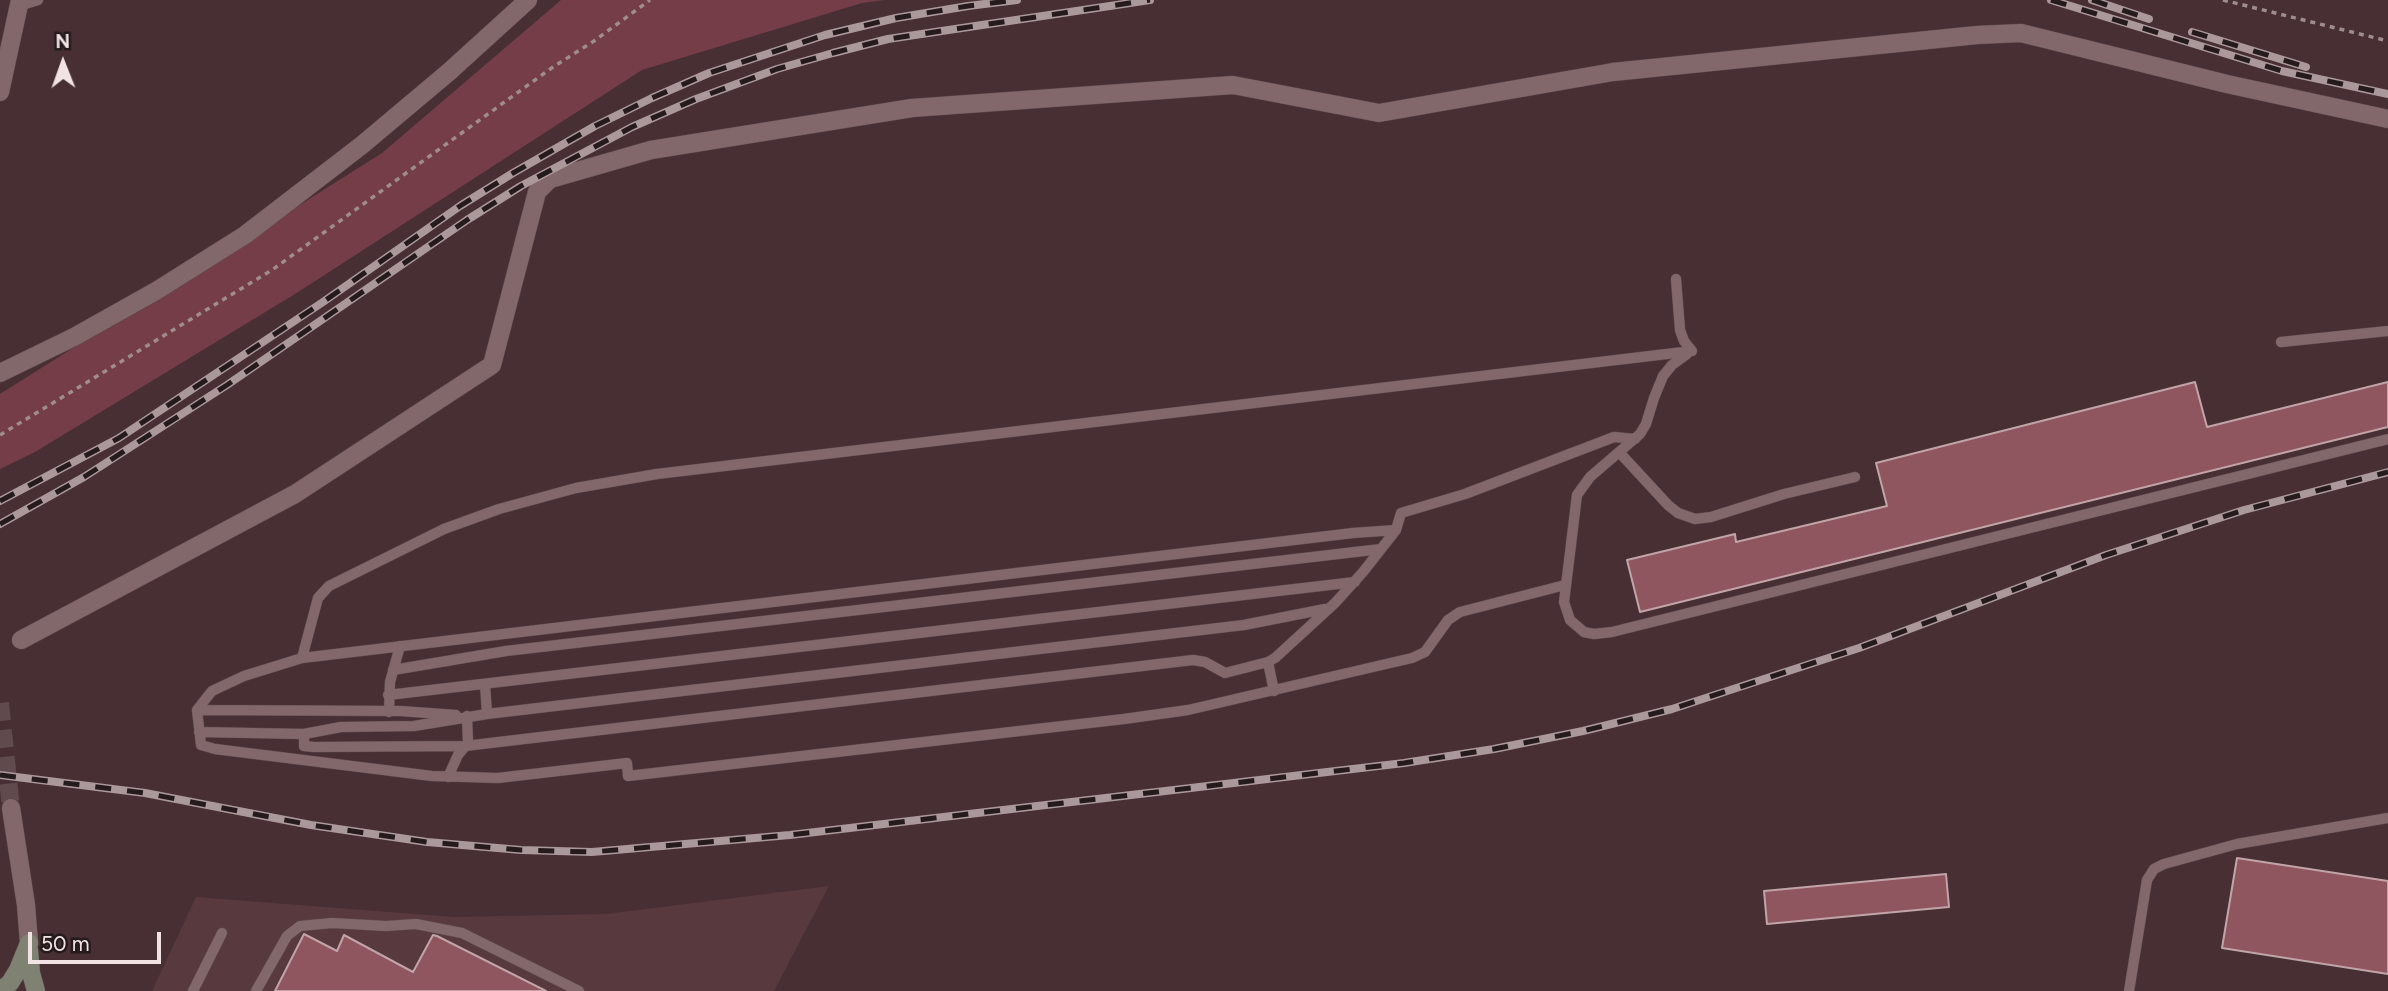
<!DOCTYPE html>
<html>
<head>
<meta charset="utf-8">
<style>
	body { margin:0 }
	#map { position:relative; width:2388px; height:991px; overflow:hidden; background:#472f33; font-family:Figtree,sans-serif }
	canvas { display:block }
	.north { position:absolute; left:28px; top:28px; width:70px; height:70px; -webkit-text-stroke:5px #261b1c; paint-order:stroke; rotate:359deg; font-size:19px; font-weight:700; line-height:28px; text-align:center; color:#f1e2e3 }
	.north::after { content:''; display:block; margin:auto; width:24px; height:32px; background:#f1e2e3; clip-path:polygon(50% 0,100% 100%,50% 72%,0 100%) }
	.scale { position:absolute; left:28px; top:932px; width:133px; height:32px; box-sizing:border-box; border:4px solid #f1e2e3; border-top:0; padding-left:9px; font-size:21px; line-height:24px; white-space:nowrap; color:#f1e2e3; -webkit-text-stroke:5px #261b1c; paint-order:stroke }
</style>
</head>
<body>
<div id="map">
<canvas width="2388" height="991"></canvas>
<div class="north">N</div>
<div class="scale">50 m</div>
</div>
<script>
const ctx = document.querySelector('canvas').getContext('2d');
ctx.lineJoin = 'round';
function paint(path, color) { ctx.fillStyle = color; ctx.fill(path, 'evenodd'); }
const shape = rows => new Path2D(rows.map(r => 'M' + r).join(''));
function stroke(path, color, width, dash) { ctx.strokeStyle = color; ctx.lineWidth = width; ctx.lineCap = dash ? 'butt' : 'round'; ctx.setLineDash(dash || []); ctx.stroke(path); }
paint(shape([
	[829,886,774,991,152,991,196,897,454,917,606,914]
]), '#57393e');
paint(shape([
	[561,0,885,0,862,3,642,70,295,294,35,452,0,469,0,394,382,153]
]), '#743d47');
const building = shape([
	[2195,382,2207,427,2388,382,2388,427,1640,612,1627,560,1735,534,1736,542,1887,506,1876,463,2195,382],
	[2237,858,2388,881,2388,974,2222,948,2237,858],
	[1946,874,1949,907,1767,924,1764,891,1946,874],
	[304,934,337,951,344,935,413,972,433,935,437,936,546,991,275,991,304,934]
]);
paint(building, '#905660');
stroke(building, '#c1a4a7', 2);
stroke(shape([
	[0,703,11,808]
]), '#604a4d', 18, [18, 9]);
const service = shape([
	[19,6,38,0],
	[1676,279,1680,330,1684,341,1692,351],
	[2281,342,2388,331],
	[1687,354,1672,365,1663,376,1654,398,1646,424,1640,434,1590,477,1577,495,1564,602,1570,620,1584,632,1594,634,1612,632,2388,439],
	[1619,452,1668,505,1678,513,1695,519,1711,517,1784,494,1855,477],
	[1396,530,1353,533,302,658,244,676,212,691,197,710,201,745,215,749,432,776,498,778,627,763,628,776,1124,719,1188,710,1412,658,1425,652,1448,620,1460,612,1565,585],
	[302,658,318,598,329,586,444,529,499,509,576,488,657,474,1692,351],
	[1268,662,1274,691],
	[393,670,506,651,1381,549],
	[485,684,487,714],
	[388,695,1355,582],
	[197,710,400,711,456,715],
	[389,712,390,682,400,646],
	[199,732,304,734,341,727,414,726,487,714,1244,625,1325,609],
	[304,734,304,746,314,747,465,746,1193,660,1205,662,1225,673,1268,662,1275,658,1335,603,1363,572,1396,530,1401,513,1465,494,1614,437,1635,439],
	[448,777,458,755,468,743,467,716],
	[193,991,222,933],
	[256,991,287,936,300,926,332,923,386,926,416,924,462,933,579,991],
	[2129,991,2147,880,2154,869,2164,864,2237,844,2388,818]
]);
const minor = shape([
	[0,92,20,0],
	[0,373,74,337,156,291,245,235,362,145,450,71,528,0],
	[21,640,295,494,492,365,537,192,550,179,651,150,912,108,1233,85,1379,113,1613,72,1977,35,2021,33,2227,84,2388,119],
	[11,808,26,905,29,943]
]);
const secondary = shape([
	[29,950,31,973,36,991],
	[0,991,10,983,18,970,29,943]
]);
stroke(service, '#5f4c4e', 11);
stroke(minor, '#5f4c4e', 19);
stroke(secondary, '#5f4c4e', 19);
stroke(shape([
	[2223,0,2388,41],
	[0,435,272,270,553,67,594,41,650,0]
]), '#9f8c8e', 3.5, [5, 5]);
stroke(service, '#82686b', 10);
stroke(minor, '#82686b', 18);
stroke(secondary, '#7f8172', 18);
const rail = shape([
	[2051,0,2282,71,2388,94],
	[2092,0,2149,19],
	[2192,32,2306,67],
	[0,501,119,438,323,302,460,206,513,173,595,126,652,98,709,73,825,35,896,18,968,6,1017,0],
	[0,524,84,477,227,385,467,220,521,186,632,127,696,99,777,69,833,53,888,39,1150,0],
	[0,775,145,793,311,825,427,842,521,850,592,852,790,835,1404,763,1494,749,1583,731,1672,709,1859,648,2106,555,2244,510,2388,472]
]);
stroke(rail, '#ab989a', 8);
stroke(rail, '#261b1c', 5, [16]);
</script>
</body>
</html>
